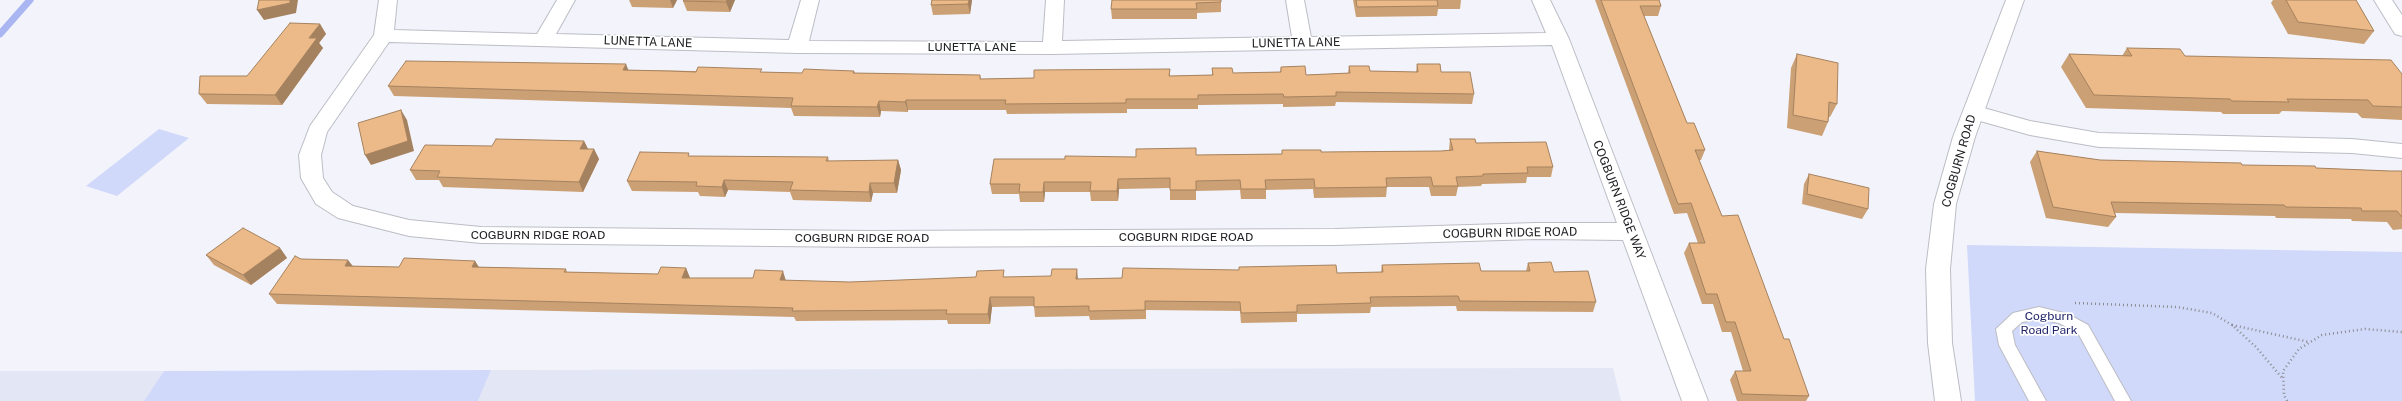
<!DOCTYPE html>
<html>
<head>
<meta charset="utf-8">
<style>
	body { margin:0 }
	canvas { display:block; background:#f2f3fb }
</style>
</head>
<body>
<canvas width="2402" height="401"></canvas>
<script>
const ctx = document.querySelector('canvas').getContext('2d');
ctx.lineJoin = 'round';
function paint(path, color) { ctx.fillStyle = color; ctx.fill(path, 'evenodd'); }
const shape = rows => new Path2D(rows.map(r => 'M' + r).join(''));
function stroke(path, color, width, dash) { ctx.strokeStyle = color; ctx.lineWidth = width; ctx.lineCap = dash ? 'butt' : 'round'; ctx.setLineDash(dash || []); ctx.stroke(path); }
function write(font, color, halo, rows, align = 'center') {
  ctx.font = font + ' "Public Sans",sans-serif'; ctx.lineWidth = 3.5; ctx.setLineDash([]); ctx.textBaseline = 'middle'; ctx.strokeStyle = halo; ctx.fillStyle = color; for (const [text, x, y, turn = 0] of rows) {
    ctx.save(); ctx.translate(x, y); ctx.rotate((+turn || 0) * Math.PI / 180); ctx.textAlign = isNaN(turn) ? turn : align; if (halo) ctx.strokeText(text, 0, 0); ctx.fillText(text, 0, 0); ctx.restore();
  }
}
paint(shape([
	[1613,368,1621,401,478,401,491,370],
	[0,371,164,371,144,401,0,401]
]), '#e2e6f5');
paint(shape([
	[159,129,189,138,117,196,86,186],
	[1967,245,2402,252,2402,401,1975,401],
	[491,370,478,401,144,401,164,371]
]), '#d1d9fa');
stroke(shape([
	[0,34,30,0]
]), '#a9b6f2', 7);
const service = shape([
	[2039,307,2068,314,2088,325,2131,401,2115,401,2078,333,2059,323,2039,319,2022,322,2012,331,2015,345,2046,401,2029,401,1999,345,1996,329,2013,313,2039,307]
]);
const minor = shape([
	[379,0,397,0,394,30,537,34,557,0,575,0,556,34,789,40,801,0,819,0,809,41,1043,42,1046,0,1064,0,1062,41,1292,37,1286,0,1304,0,1311,37,1546,33,1532,0,1550,0,1569,39,1708,401,1682,401,1623,240,1536,239,1335,245,869,247,481,243,409,236,346,220,338,218,316,204,301,178,299,155,310,126,374,35,379,0],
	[389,42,797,53,1052,54,1552,45,1617,223,1536,223,1335,229,869,231,481,227,409,220,353,206,332,192,323,178,321,155,327,132,389,42],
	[2374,0,2392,0,2402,15,2402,36,2395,34,2374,0],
	[1973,105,2030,121,2099,133,2352,139,2402,144,2402,158,2352,153,2099,147,2030,135,1966,117,1963,112,1966,107,1973,105]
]);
const tertiary = shape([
	[2006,0,2024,0,1975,137,1956,204,1950,269,1952,343,1961,401,1935,401,1928,343,1926,269,1934,204,1953,137,2006,0]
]);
stroke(service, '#bcbdc5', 2);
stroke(minor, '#bcbdc5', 2);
stroke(tertiary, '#bcbdc5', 2);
stroke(shape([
	[2075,303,2177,307,2212,313,2232,325,2256,347,2283,379],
	[2232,325,2309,342],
	[2287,401,2284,395,2283,371,2299,349,2322,335,2365,329,2402,332]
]), '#898a8f', 2.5, [1, 3]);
paint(service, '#fff');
paint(minor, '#fff');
paint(tertiary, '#fff');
paint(shape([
	[629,0,677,0,673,8,632,7],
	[735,0,730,12,687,11,683,1],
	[932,0,972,0,970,14,933,15,931,5],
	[1221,0,1221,12,1197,13,1197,19,1112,19,1111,9],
	[1353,0,1461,0,1460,9,1438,9,1437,16,1356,17],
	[1595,0,1659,0,1661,6,1658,16,1644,16,1687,123,1705,150,1701,160,1699,160,1722,216,1784,339,1809,396,1806,401,1737,401,1730,380,1735,371,1743,371,1731,332,1722,332,1713,304,1702,304,1684,253,1689,243,1698,243,1687,213,1674,214],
	[2273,0,2356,0,2374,31,2364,44,2288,34,2271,3],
	[320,24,326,34,319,43,323,48,282,105,207,104,199,94,247,76],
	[2127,48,2185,56,2402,74,2402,120,2362,118,2357,113,2282,111,2279,114,2223,114,2221,112,2086,108,2061,67,2069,54,2122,56],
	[1797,54,1837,104,1830,117,1829,117,1828,122,1822,136,1787,128,1791,68],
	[1417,64,1441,72,1474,94,1472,104,1336,102,1335,106,1283,107,1283,104,1198,105,1198,109,1127,109,1127,113,1007,114,1006,110,908,110,908,112,881,111,880,117,794,116,791,108,394,96,388,86,628,70,763,72,802,73,854,71,855,73,980,75,981,79,1034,78,1170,69,1170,76,1212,75,1212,68,1233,73,1280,72,1281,67,1306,75,1348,73,1349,66,1370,71,1416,72],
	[1450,139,1476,143,1553,167,1551,177,1527,177,1526,183,1482,184,1481,186,1458,187,1456,196,1431,196,1429,187,1387,187,1386,197,1314,198,1313,189,1266,190,1266,199,1241,199,1240,190,1196,191,1196,200,1170,200,1170,188,1119,189,1118,201,1091,201,1090,192,1045,192,1044,202,1020,202,1019,194,992,194,990,184,1136,157,1196,155,1282,154,1282,150,1321,152,1441,151,1449,150],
	[584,141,588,149,594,149,599,159,583,192,443,187,439,180,416,180,410,170],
	[2037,151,2100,160,2242,165,2390,171,2402,171,2402,229,2393,230,2387,222,2352,221,2351,219,2276,218,2275,216,2115,213,2116,217,2108,227,2046,218,2030,162],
	[690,156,828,157,829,161,898,160,901,170,897,193,873,193,871,202,793,200,790,192,728,190,725,197,700,196,698,192,632,191,627,181],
	[1809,174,1868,209,1862,219,1802,204,1804,184],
	[280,248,287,258,251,285,214,265,206,255],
	[475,261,479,267,566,269,567,272,658,274,686,268,690,278,850,282,1005,277,1078,279,1381,272,1382,265,1481,271,1526,271,1528,263,1554,272,1596,302,1593,312,1457,311,1456,306,1371,307,1370,313,1297,314,1297,322,1241,323,1240,311,1146,310,1146,319,1090,320,1089,316,1035,317,1034,306,992,307,990,324,948,324,947,320,796,321,794,317,277,304,269,294,353,266,399,267]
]), '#cba075');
paint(shape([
	[290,0,298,0,296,13,264,20,257,10],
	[670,0,677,0,673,8],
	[727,0,735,0,730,12,726,2],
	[969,0,972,0,970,14,968,4],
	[320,24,326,34,319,43,323,48,282,105,275,95,309,38],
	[626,64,630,74,623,70],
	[906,100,908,110,908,112,905,102],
	[879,101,881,111,880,117,877,107],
	[401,110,407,120,414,151,371,165,365,155],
	[584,141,589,151,580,149],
	[594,149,599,159,583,192,579,182],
	[898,160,901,170,897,193,894,183],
	[1118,179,1119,189,1118,201,1117,191],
	[724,180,728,190,725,197,722,187],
	[1044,182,1045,192,1044,202,1043,192],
	[870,183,873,193,871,202,869,192],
	[280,248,287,258,251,285,243,275],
	[348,260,356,270,345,266],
	[475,261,481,271,472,267],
	[686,268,690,278,686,288,682,278],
	[1077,269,1078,279,1077,289,1076,279],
	[783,271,786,281,780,280],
	[990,297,992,307,990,324,988,314]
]), '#a5825f');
const building = shape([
	[259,0,290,0,290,3,257,10,259,0],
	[684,0,727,0,726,2,683,1,684,0],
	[932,0,969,0,968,4,931,5,932,0],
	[1112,0,1221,0,1221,2,1196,3,1197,9,1111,9,1112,0],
	[1356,0,1437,0,1438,6,1357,7,1356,0],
	[1601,0,1659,0,1661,6,1640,6,1687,123,1694,123,1705,150,1695,150,1722,216,1738,215,1784,339,1789,339,1809,396,1742,394,1735,371,1751,371,1735,322,1726,322,1717,294,1706,294,1689,243,1705,243,1691,203,1678,204,1601,0],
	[2286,0,2356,0,2374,31,2298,22,2286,0],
	[290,23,320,24,309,38,317,38,275,95,199,94,200,76,247,76,290,23],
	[2127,48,2180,49,2185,56,2391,60,2402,74,2402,107,2373,106,2368,100,2287,99,2289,102,2232,101,2230,99,2094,95,2069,54,2132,56,2127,48],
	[1797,54,1838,63,1837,104,1829,102,1828,122,1793,115,1797,54],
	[406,61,626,64,623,70,670,71,696,72,698,67,762,69,760,72,802,73,804,69,827,70,854,71,853,73,980,75,980,79,1034,78,1034,70,1170,69,1169,76,1213,75,1212,68,1232,68,1233,73,1281,72,1281,67,1305,66,1306,75,1350,73,1349,66,1369,66,1370,71,1418,72,1417,64,1440,64,1441,72,1470,72,1474,94,1336,92,1336,96,1284,97,1283,94,1198,95,1198,99,1126,99,1126,103,1005,104,1006,100,906,100,905,102,879,101,877,107,791,106,793,98,388,86,406,61],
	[401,110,408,141,365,155,358,123,401,110],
	[496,139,584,141,580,149,594,149,579,182,437,177,440,171,410,170,425,145,492,146,496,139],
	[1450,139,1475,139,1476,143,1546,142,1553,167,1527,167,1528,173,1483,174,1483,176,1456,177,1458,186,1433,186,1431,177,1386,178,1387,187,1315,188,1314,179,1265,180,1266,189,1241,189,1240,180,1196,181,1196,190,1170,190,1170,178,1118,179,1117,191,1090,191,1091,182,1044,182,1043,192,1019,192,1020,184,990,184,994,159,1065,159,1065,156,1136,157,1136,149,1196,148,1196,155,1282,154,1282,150,1321,150,1321,152,1441,151,1453,150,1450,139],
	[2037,151,2100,160,2241,163,2242,165,2315,166,2316,168,2390,171,2402,171,2402,217,2397,211,2362,211,2361,208,2286,207,2284,205,2111,202,2116,217,2053,207,2037,151],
	[640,152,689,153,688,156,828,157,826,161,898,160,894,183,870,183,869,192,790,190,793,182,724,180,722,187,696,186,697,182,627,181,640,152],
	[1809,174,1869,188,1868,209,1807,194,1809,174],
	[243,228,280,248,243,275,206,255,243,228],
	[295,256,301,259,348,260,345,266,399,267,404,258,475,261,472,267,566,269,564,272,658,274,661,267,686,268,682,278,753,278,755,270,783,271,780,280,850,282,976,277,977,271,1004,270,1003,277,1051,276,1052,269,1077,269,1076,279,1122,278,1123,268,1239,270,1239,267,1336,265,1337,273,1383,272,1382,265,1479,263,1481,271,1530,271,1528,263,1551,262,1554,272,1588,271,1596,302,1460,301,1458,296,1370,297,1371,303,1297,305,1297,312,1241,313,1240,302,1145,301,1145,310,1089,311,1089,306,1034,307,1034,297,990,297,988,314,946,314,947,310,792,311,793,308,269,294,295,256]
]);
paint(building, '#ecba88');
stroke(building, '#a5825f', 1);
write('12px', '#212225', '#fff', [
	["LUNETTA LANE",648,42,2],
	["LUNETTA LANE",1296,43,-1],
	["LUNETTA LANE",972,47],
	["COGBURN ROAD",1959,161,-74],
	["COGBURN RIDGE WAY",1619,200,69],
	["COGBURN RIDGE ROAD",1510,233,-1],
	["COGBURN RIDGE ROAD",538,235],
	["COGBURN RIDGE ROAD",1186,237],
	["COGBURN RIDGE ROAD",862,238]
]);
write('12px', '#22266a', '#fff', [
	["Cogburn",2049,316],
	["Road Park",2049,330]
]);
</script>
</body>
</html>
